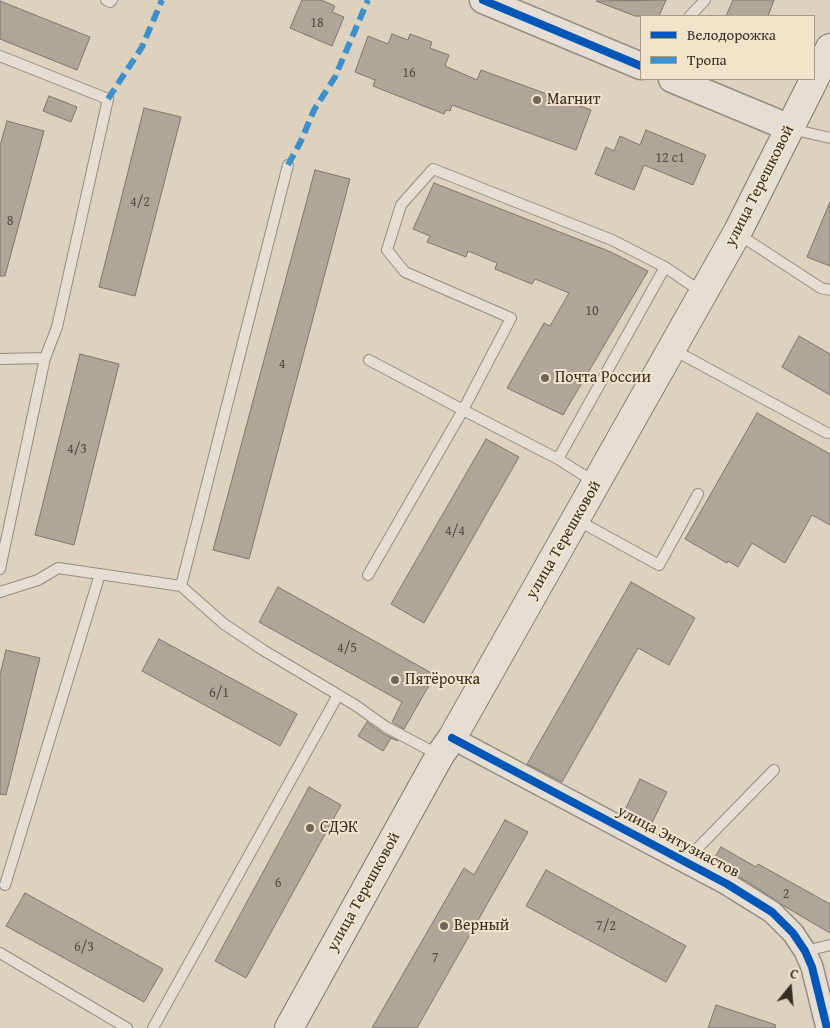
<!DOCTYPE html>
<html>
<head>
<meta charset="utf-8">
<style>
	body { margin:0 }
	#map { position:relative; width:830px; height:1028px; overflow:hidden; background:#ddd2bd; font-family:"Gentium Book Plus",serif }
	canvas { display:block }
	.legend { position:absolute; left:640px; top:15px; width:175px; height:65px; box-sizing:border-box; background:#f2e4cb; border:1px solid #a69b88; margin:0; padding:6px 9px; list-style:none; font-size:15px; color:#352e23 }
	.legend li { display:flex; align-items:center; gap:10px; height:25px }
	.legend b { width:25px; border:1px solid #a69b88 }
	.north { position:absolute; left:765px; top:963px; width:50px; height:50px; -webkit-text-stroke:4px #f2e4cb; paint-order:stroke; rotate:17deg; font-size:14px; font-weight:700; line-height:20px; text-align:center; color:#352e23 }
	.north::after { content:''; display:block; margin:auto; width:18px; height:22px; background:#352e23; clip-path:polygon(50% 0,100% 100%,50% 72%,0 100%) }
</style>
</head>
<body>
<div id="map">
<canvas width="830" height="1028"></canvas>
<ul class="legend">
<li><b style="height:6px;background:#0057b8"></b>Велодорожка</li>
<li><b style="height:6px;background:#3d90cb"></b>Тропа</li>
</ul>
<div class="north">С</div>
</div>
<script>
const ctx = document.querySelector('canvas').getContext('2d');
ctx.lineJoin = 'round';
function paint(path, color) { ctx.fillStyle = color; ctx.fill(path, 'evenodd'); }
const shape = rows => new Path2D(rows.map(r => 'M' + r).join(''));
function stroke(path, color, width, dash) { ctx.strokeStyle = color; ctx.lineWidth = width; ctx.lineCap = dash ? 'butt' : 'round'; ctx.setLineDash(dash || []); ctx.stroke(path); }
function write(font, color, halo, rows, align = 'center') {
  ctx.font = font + ' "Gentium Book Plus",serif'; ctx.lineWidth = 4; ctx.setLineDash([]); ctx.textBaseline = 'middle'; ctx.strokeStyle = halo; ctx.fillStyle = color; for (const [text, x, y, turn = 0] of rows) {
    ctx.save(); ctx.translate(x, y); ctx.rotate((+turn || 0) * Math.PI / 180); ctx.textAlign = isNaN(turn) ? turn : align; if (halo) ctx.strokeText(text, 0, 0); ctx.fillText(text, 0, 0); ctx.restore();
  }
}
const building = shape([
	[302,0,321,0,335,6,332,12,344,17,332,46,290,28,302,0],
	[666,0,659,16,635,16,596,1,666,0],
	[733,0,774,0,768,16,726,16,733,0],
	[0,1,90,37,77,70,0,39,0,1],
	[392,34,408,40,410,34,432,42,430,48,449,55,445,66,477,80,481,70,591,110,576,150,452,105,450,111,446,110,444,114,373,86,375,80,355,72,368,36,388,44,392,34],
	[49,96,77,107,71,122,43,111,49,96],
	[144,108,181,117,135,296,99,287,144,108],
	[7,121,44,131,5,276,0,276,0,146,7,121],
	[646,130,706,155,693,185,644,165,634,190,595,174,606,147,614,151,620,136,640,145,646,130],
	[315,170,350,179,249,559,213,550,315,170],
	[434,183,611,252,648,271,563,415,507,388,544,323,550,326,569,293,535,279,532,284,495,269,497,263,468,251,466,257,427,242,430,236,413,229,434,183],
	[830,202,830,266,807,257,830,202],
	[799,336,830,354,830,395,782,367,799,336],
	[80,354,119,364,74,545,35,535,80,354],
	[757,413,830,454,830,525,812,515,785,563,752,543,738,567,728,561,727,563,685,539,757,413],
	[486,439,519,457,424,623,391,604,486,439],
	[631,582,695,618,669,665,638,648,562,782,527,764,631,582],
	[278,587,435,675,404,729,392,722,402,702,259,622,278,587],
	[159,639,297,714,280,746,142,671,159,639],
	[6,650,40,658,6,795,0,794,0,675,6,650],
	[367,722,382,733,398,741,391,738,383,751,358,736,367,722],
	[640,779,667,792,649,829,623,814,640,779],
	[309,787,341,805,246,978,215,961,309,787],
	[505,820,528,832,417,1028,372,1028,464,868,474,875,505,820],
	[721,847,756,867,758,864,830,904,830,933,784,906,748,882,712,862,721,847],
	[546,870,686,946,666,982,526,906,546,870],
	[25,893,163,969,144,1002,6,926,25,893],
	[716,1005,776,1025,775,1028,708,1028,716,1005]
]);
paint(building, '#aea698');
stroke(building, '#7d776c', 1);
const service = shape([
	[106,0,110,2,112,0],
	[690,16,705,0],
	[0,56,108,99,57,327,45,358,0,359],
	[791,129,830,138],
	[738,234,821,288,830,290],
	[665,267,703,293],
	[672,349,827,433],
	[369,360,463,410,511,318,405,272,387,250,401,205,433,169,612,240,665,267,558,459],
	[577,520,659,565,698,494],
	[0,569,45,358],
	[368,575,463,410,558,459,596,483],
	[181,586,224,624,263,650,355,705,386,727,439,755],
	[0,592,38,580,58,568,181,586,288,165],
	[685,861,774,770],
	[5,885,100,574],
	[805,951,830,945],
	[0,953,127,1028],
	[153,1028,338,695]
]);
const minor = shape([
	[452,738,727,884,772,912,793,933,805,951,812,967,827,1028]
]);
const tertiary = shape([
	[483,0,641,66],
	[672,79,790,128]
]);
const secondary = shape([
	[289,1028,440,755,452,738,737,233,830,48]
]);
stroke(service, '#948d80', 12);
stroke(minor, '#948d80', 24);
stroke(tertiary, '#948d80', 29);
stroke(secondary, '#7d776c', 30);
stroke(service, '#e4ded4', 10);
stroke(minor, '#e4ded4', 21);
stroke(tertiary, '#e4ded4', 26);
stroke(secondary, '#e4ded4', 28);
stroke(shape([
	[108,99,142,47,162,0],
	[288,165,301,141,314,110,335,77,368,0]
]), '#3d90cb', 6, [12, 6]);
stroke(shape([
	[483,0,641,66],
	[452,738,727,884,772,912,793,933,805,951,812,967,827,1028]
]), '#0057b8', 8);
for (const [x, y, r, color] of [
	[537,100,5,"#706759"],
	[545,378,5,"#706759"],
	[395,680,5,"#706759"],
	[310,828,5,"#706759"],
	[444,926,5,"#706759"]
]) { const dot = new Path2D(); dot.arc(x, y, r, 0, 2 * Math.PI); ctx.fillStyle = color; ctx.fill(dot); stroke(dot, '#f2e4cb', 2); }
write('14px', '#534c40', null, [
	["18",317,23],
	["16",409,73],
	["12 с1",670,158],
	["4/2",140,202],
	["8",10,221],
	["10",592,311],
	["4",282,364],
	["4/3",77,449],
	["4/4",455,531],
	["4/5",347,648],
	["6/1",219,693],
	["6",278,883],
	["2",786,894],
	["7/2",606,926],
	["6/3",84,947],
	["7",435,958]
]);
write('16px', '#352e23', '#f2e4cb', [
	["Магнит",547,100],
	["Почта России",555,378],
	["Пятёрочка",405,680],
	["СДЭК",320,828],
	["Верный",454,926]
], 'left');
write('16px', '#352e23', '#f2e4cb', [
	["улица Терешковой",760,186,-63],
	["улица Терешковой",564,540,-60],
	["улица Энтузиастов",678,842,28],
	["улица Терешковой",364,892,-61]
]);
</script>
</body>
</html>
